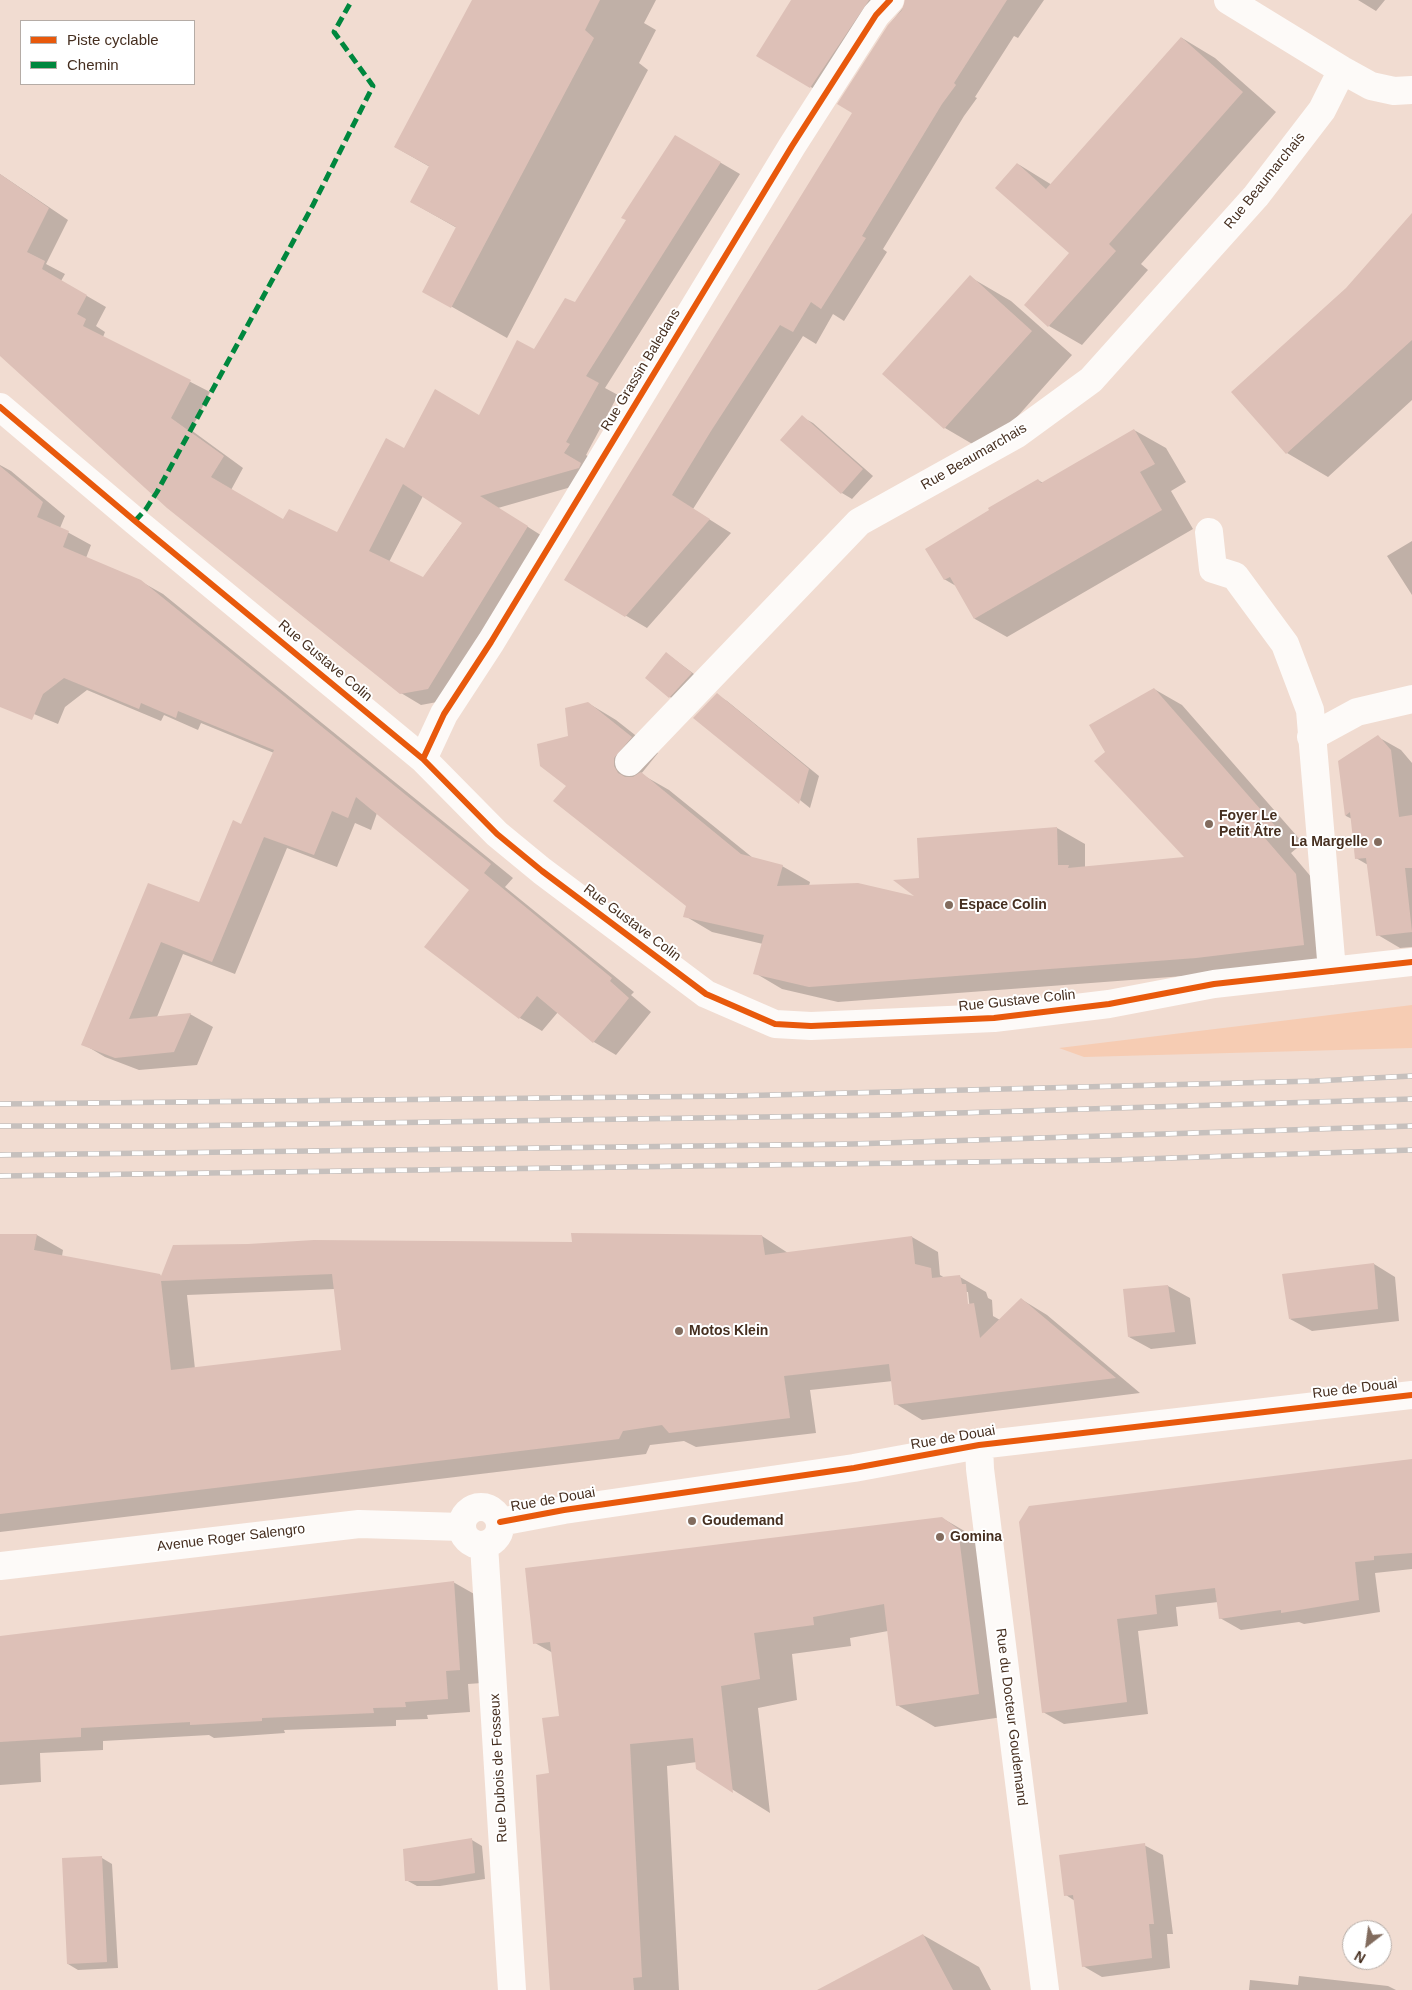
<!DOCTYPE html>
<html>
<head>
<meta charset="utf-8">
<style>
	body { margin:0 }
	#map { position:relative; width:1412px; height:1990px; overflow:hidden; background:#f1dcd1; font-family:Arial,sans-serif }
	canvas { display:block }
	.legend { position:absolute; left:20px; top:20px; width:175px; height:65px; box-sizing:border-box; background:#fff; border:1px solid #b5aca6; margin:0; padding:6px 9px; list-style:none; font-size:15px; color:#462f20 }
	.legend li { display:flex; align-items:center; gap:10px; height:25px }
	.legend b { width:25px; border:1px solid #b5aca6 }
	.north { position:absolute; left:1342px; top:1920px; width:50px; height:50px; box-sizing:border-box; background:#fff; border:1px solid #b5aca6; border-radius:50%; rotate:210deg; font-size:14px; font-weight:700; line-height:20px; text-align:center; color:#462f20 }
	.north::after { content:''; display:block; margin:auto; width:18px; height:22px; background:#826c5e; clip-path:polygon(50% 0,100% 100%,50% 72%,0 100%) }
</style>
</head>
<body>
<div id="map">
<canvas width="1412" height="1990"></canvas>
<ul class="legend">
<li><b style="height:6px;background:#e8590c"></b>Piste cyclable</li>
<li><b style="height:6px;background:#00873e"></b>Chemin</li>
</ul>
<div class="north">N</div>
</div>
<script>
const ctx = document.querySelector('canvas').getContext('2d');
ctx.lineJoin = 'round';
function paint(path, color) { ctx.fillStyle = color; ctx.fill(path, 'evenodd'); }
const shape = rows => new Path2D(rows.map(r => 'M' + r).join(''));
function stroke(path, color, width, dash) { ctx.strokeStyle = color; ctx.lineWidth = width; ctx.lineCap = dash ? 'butt' : 'round'; ctx.setLineDash(dash || []); ctx.stroke(path); }
function write(font, color, halo, rows, align = 'center') {
  ctx.font = font + ' Arial,sans-serif'; ctx.lineWidth = 4; ctx.setLineDash([]); ctx.textBaseline = 'middle'; ctx.strokeStyle = halo; ctx.fillStyle = color; for (const [text, x, y, turn = 0] of rows) {
    ctx.save(); ctx.translate(x, y); ctx.rotate((+turn || 0) * Math.PI / 180); ctx.textAlign = isNaN(turn) ? turn : align; if (halo) ctx.strokeText(text, 0, 0); ctx.fillText(text, 0, 0); ctx.restore();
  }
}
paint(shape([
	[1412,1005,1412,1048,1084,1057,1059,1048]
]), '#f6ccb3');
paint(shape([
	[473,0,656,0,644,23,656,30,639,63,648,70,507,338,424,291,457,228,411,202,430,167,395,147],
	[792,0,903,0,833,100,758,56],
	[906,0,1044,0,1018,38,1014,36,975,97,977,98,964,116,883,249,887,252,844,321,833,314,816,344,803,336,693,509,731,533,647,628,565,580,854,113,889,25,906,4],
	[1358,0,1385,0,1376,11],
	[1182,38,1215,58,1276,112,1141,264,1148,270,1082,345,1049,326,1071,253,1018,164,1052,185],
	[675,136,740,174,605,388,618,395,586,455,589,457,599,479,498,508,547,539,448,700,421,705,401,693,0,354,0,174,68,220,46,264,65,274,61,281,106,307,96,326,105,332,103,337,210,392,191,430,243,468,231,490,283,520,337,534,404,449,480,416,575,304,628,220],
	[423,496,463,522,423,578,389,562],
	[1412,215,1412,400,1328,477,1287,453,1347,289],
	[970,277,1011,301,1072,355,986,452,945,428],
	[802,417,813,423,873,476,852,499,842,493],
	[1134,430,1166,448,1186,482,1171,491,1193,529,1007,637,975,619,956,586,944,579,1038,480,1043,483],
	[0,465,11,471,65,516,60,528,91,545,86,558,140,581,163,594,513,878,505,887,634,992,631,995,651,1012,616,1055,594,1042,558,1012,542,1031,520,1018,471,890,377,813,371,830,355,823,337,867,287,848,235,974,183,954,157,1017,190,1014,213,1027,197,1065,139,1070,105,1057,83,1044,149,885,200,904,241,826,274,753,201,723,198,730,164,715,161,721,87,690,65,707,58,724,0,700],
	[1412,541,1412,595,1387,556],
	[666,653,702,680,680,703,670,697],
	[1154,689,1182,705,1303,843,1291,853,1323,891,1331,960,1224,973,838,1002,782,989,755,973,763,944,712,932,685,916,688,906,567,786,569,737,588,703,616,720,658,753,641,774,669,790,753,858,782,866,810,882,809,886,919,899,920,879,918,839,1057,828,1085,844,1085,868,1186,858,1107,752],
	[717,695,727,701,819,776,810,808,695,717],
	[1378,737,1401,750,1412,763,1412,947,1400,948,1378,935,1368,865,1356,858,1352,819,1346,816,1340,762],
	[0,1235,37,1235,63,1250,62,1256,162,1276,573,1243,762,1236,788,1253,912,1237,938,1252,940,1275,945,1278,960,1277,986,1292,988,1298,992,1300,993,1316,1000,1320,1021,1299,1047,1315,1140,1393,922,1420,896,1404,893,1381,810,1390,816,1433,696,1447,684,1441,650,1445,646,1454,0,1532],
	[335,1289,342,1351,195,1369,187,1295],
	[965,1292,968,1292,970,1310,967,1310],
	[1374,1264,1395,1277,1399,1321,1312,1331,1290,1319],
	[1168,1286,1190,1298,1196,1344,1151,1349,1129,1337],
	[1412,1460,1412,1569,1375,1573,1380,1612,1304,1624,1299,1622,1241,1630,1220,1618,1218,1602,1176,1607,1178,1626,1138,1631,1148,1714,1064,1724,1043,1712,1020,1522],
	[942,1518,980,1540,1016,1715,935,1727,897,1705,888,1631,850,1638,851,1646,792,1654,797,1700,758,1708,770,1813,698,1768,697,1762,667,1766,679,1990,552,1990,550,1774,561,1717,553,1653,535,1643],
	[453,1582,476,1595,482,1683,468,1684,470,1712,427,1715,428,1719,396,1720,396,1726,284,1730,285,1733,214,1738,209,1735,103,1741,103,1750,40,1753,41,1782,0,1785,0,1637],
	[472,1840,482,1846,485,1879,440,1886,417,1886,406,1880],
	[1144,1845,1163,1855,1173,1934,1167,1934,1170,1968,1102,1977,1083,1966,1075,1901,1066,1895],
	[102,1858,112,1864,118,1968,78,1970,68,1964],
	[923,1935,979,1967,991,1990,819,1990],
	[1299,1976,1388,1986,1396,1990,1249,1990,1250,1980,1298,1985]
]), '#0003');
paint(shape([
	[472,0,600,0,585,30,594,38,451,308,422,292,456,227,410,202,429,166,394,147],
	[791,0,869,0,810,88,756,56],
	[905,0,1007,0,954,83,956,85,942,104,862,236,866,238,821,309,811,302,793,332,780,325,711,431,672,495,710,519,625,617,564,580,852,113,837,104,888,25,902,10],
	[1181,37,1243,92,1109,244,1116,251,1048,327,1024,305,1069,253,995,188,1017,163,1046,189],
	[675,135,721,162,586,376,599,383,566,442,570,444,564,453,581,463,579,468,480,496,528,526,428,689,400,694,167,508,0,356,0,174,49,208,27,252,45,261,42,269,87,295,77,314,86,319,83,326,191,380,171,418,224,456,211,477,283,519,289,509,337,532,386,438,404,448,435,389,479,415,517,340,534,349,565,298,575,302,626,220,621,218],
	[403,484,462,523,423,577,369,551],
	[1412,213,1412,340,1286,454,1231,392,1346,288],
	[970,275,1032,331,944,429,882,374],
	[802,415,863,469,841,494,780,440],
	[1134,429,1155,464,1140,472,1162,510,974,619,950,577,944,580,925,549,989,510,988,508,1038,479,1041,483],
	[0,466,43,502,37,517,69,531,63,547,141,580,491,864,484,873,612,978,610,981,629,998,593,1043,537,996,519,1019,424,947,469,890,356,797,348,818,332,811,314,855,264,837,212,962,161,942,129,1019,191,1013,174,1052,115,1058,81,1045,148,883,199,902,233,820,241,824,274,750,178,711,176,718,141,703,139,709,64,678,43,694,32,720,0,707],
	[666,652,692,673,669,698,645,678],
	[1154,688,1276,827,1264,837,1296,874,1304,945,1196,958,809,987,753,974,764,935,683,917,686,906,553,801,566,786,540,766,537,744,568,736,565,708,588,702,632,737,614,758,614,766,618,773,625,777,633,777,641,772,741,854,783,865,777,886,858,883,914,896,893,880,919,878,917,838,1057,827,1058,865,1069,865,1068,868,1184,857,1094,761,1105,752,1089,725],
	[717,693,809,769,799,804,693,718],
	[1378,735,1391,750,1399,817,1412,815,1412,868,1405,868,1412,932,1376,936,1366,858,1355,859,1350,812,1345,816,1338,761],
	[571,1233,762,1235,765,1255,912,1236,915,1264,931,1268,932,1278,960,1275,962,1284,966,1284,968,1304,974,1303,980,1338,1021,1298,1116,1378,894,1405,889,1364,784,1376,790,1418,669,1433,662,1425,623,1431,619,1439,0,1514,0,1234,37,1234,34,1250,160,1274,161,1276,173,1245,248,1244,314,1240,572,1242],
	[332,1274,341,1350,171,1370,161,1281],
	[1374,1263,1378,1309,1289,1319,1282,1274],
	[1168,1285,1175,1332,1128,1337,1123,1289],
	[1412,1459,1412,1553,1374,1556,1374,1560,1355,1562,1359,1600,1281,1613,1281,1610,1219,1619,1215,1588,1155,1595,1157,1614,1117,1619,1127,1702,1042,1713,1019,1522,1029,1506],
	[942,1517,958,1529,979,1694,896,1706,884,1604,813,1617,814,1625,754,1633,760,1679,721,1686,733,1793,696,1769,693,1738,630,1744,642,1977,633,1978,634,1990,550,1990,536,1775,549,1773,542,1718,559,1716,550,1642,533,1644,525,1568],
	[454,1581,460,1670,446,1671,448,1699,405,1702,406,1707,373,1708,374,1713,262,1718,262,1721,190,1725,190,1722,81,1728,81,1737,0,1742,0,1636],
	[472,1838,475,1873,429,1881,405,1881,403,1849],
	[1145,1843,1154,1924,1149,1924,1152,1958,1082,1967,1073,1895,1064,1896,1059,1855],
	[102,1856,107,1962,67,1964,62,1858],
	[923,1934,953,1990,817,1990]
]), '#ddc0b7');
stroke(shape([
	[1228,0,1342,70,1371,86,1394,91,1412,90],
	[0,407,135,521,423,759,497,834,542,871,706,994,775,1024,811,1026,994,1018,1109,1004,1214,984,1412,962],
	[1209,532,1213,569,1235,576,1285,644,1310,710,1332,971],
	[1311,737,1357,712,1412,699],
	[423,759,444,714,491,642,792,146,876,15,890,0],
	[629,762,859,522,1017,434,1091,380,1256,196,1322,110,1342,70],
	[979,1445,980,1469,1045,1990],
	'462 1526a19 19 0 1 1 38 0a19 19 0 1 1-38 0Z',
	[500,1522,564,1510,854,1468,979,1445,1412,1395],
	[484,1545,512,1990],
	[0,1566,359,1524,462,1527]
]), '#fdfaf8', 28);
const rail = shape([
	[0,1104,732,1096,1315,1081,1412,1076],
	[0,1126,176,1126,892,1115,1412,1099],
	[0,1155,852,1144,1412,1126],
	[0,1176,1112,1160,1412,1150]
]);
stroke(rail, '#c6c0bd', 5.5);
stroke(rail, '#fff', 4, [11]);
stroke(shape([
	[135,521,146,509,157,492,313,205,373,86,334,32,352,0]
]), '#00873e', 5, [10, 5]);
stroke(shape([
	[0,407,135,521,423,759,497,834,542,871,706,994,775,1024,811,1026,994,1018,1109,1004,1214,984,1412,962],
	[423,759,444,714,491,642,792,146,876,15,890,0],
	[500,1522,564,1510,854,1468,979,1445,1412,1395]
]), '#e8590c', 6);
for (const [x, y, r, color] of [
	[1209,824,5,"#826c5e"],
	[1378,842,5,"#826c5e"],
	[949,905,5,"#826c5e"],
	[679,1331,5,"#826c5e"],
	[692,1521,5,"#826c5e"],
	[940,1537,5,"#826c5e"]
]) { const dot = new Path2D(); dot.arc(x, y, r, 0, 2 * Math.PI); ctx.fillStyle = color; ctx.fill(dot); stroke(dot, '#fff', 2); }
write('14px', '#462f20', '#fff', [
	["Rue Beaumarchais",1265,181,-51],
	["Rue Grassin Baledans",641,370,-59],
	["Rue Beaumarchais",974,457,-30],
	["Rue Gustave Colin",325,661,40],
	["Rue Gustave Colin",632,923,37],
	["Rue Gustave Colin",1017,1001,-6],
	["Rue de Douai",1355,1389,-7],
	["Rue de Douai",953,1438,-10],
	["Rue de Douai",553,1500,-10],
	["Avenue Roger Salengro",231,1538,-7],
	["Rue du Docteur Goudemand",1011,1717,83],
	["Rue Dubois de Fosseux",499,1768,-93]
]);
write('bold 14px', '#462f20', '#fff', [
	["Foyer Le",1219,816],
	["Petit Âtre",1219,832],
	["La Margelle",1368,842,"right"],
	["Espace Colin",959,905],
	["Motos Klein",689,1331],
	["Goudemand",702,1521],
	["Gomina",950,1537]
], 'left');
</script>
</body>
</html>
